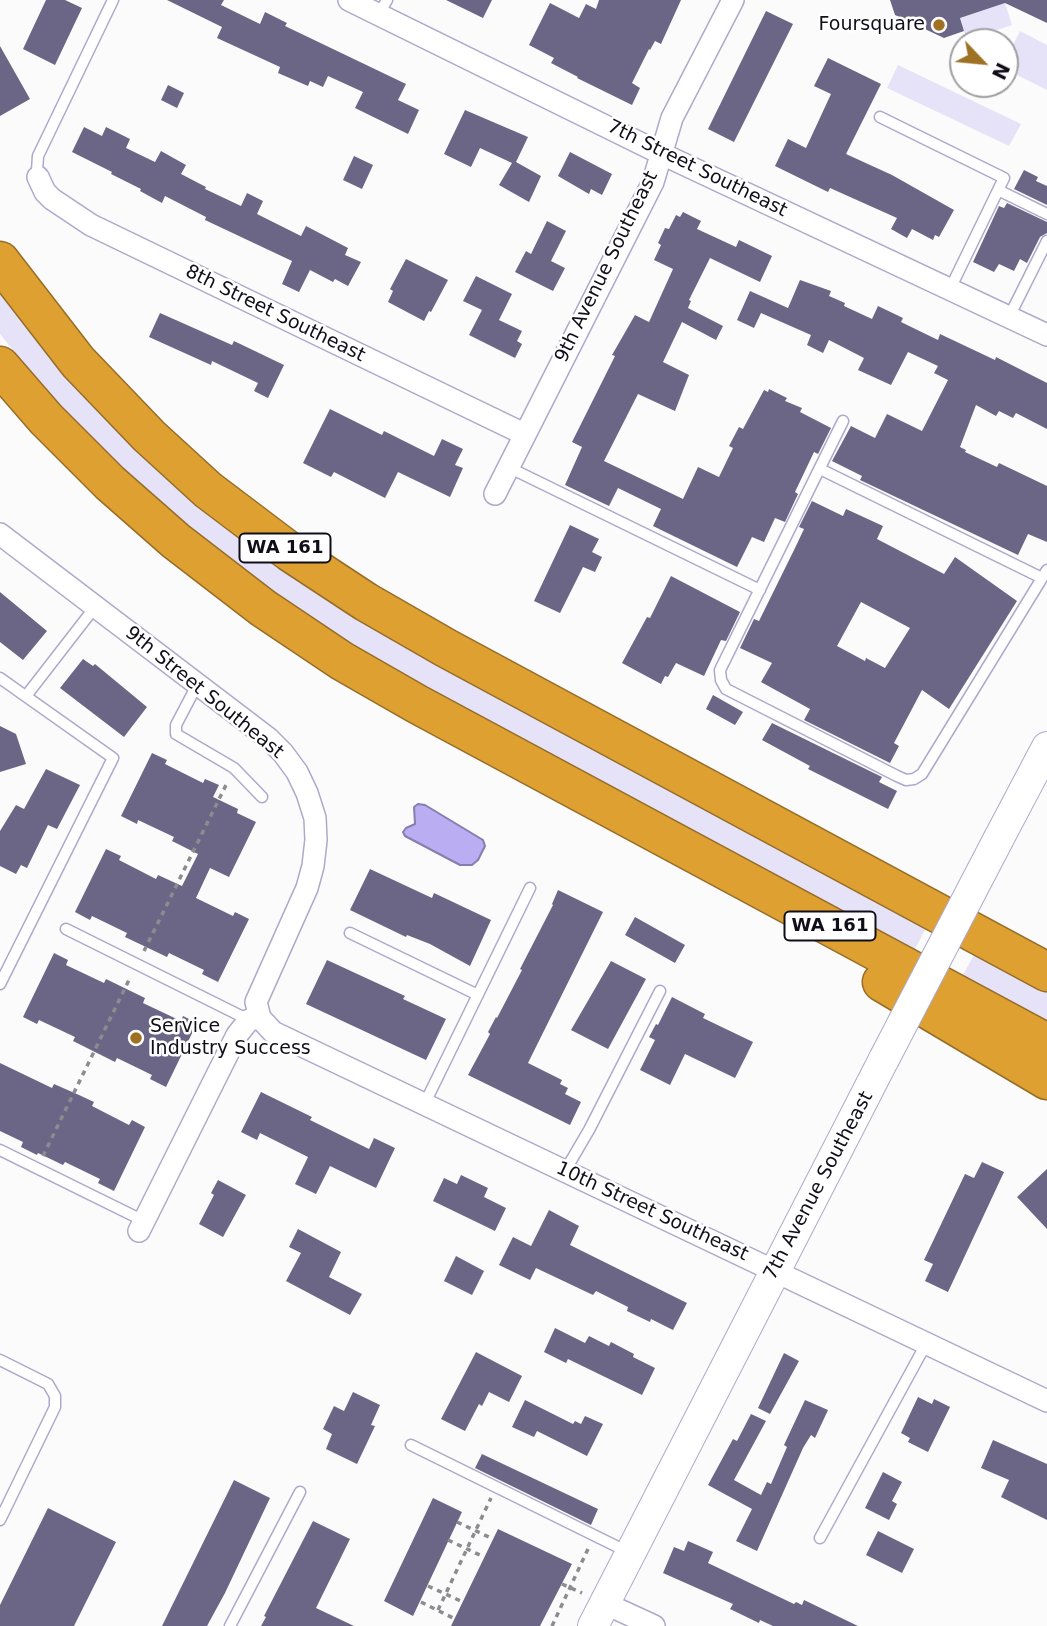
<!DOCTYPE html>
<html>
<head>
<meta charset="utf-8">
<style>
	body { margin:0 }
	#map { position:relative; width:1047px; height:1626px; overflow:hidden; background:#fbfbfb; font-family:"DejaVu Sans",sans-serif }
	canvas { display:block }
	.north { position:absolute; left:949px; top:28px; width:70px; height:70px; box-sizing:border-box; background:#fff; border:2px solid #a09fa3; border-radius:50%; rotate:116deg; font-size:19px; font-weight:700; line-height:28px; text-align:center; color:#110e1a }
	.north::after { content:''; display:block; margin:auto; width:24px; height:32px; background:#9f7223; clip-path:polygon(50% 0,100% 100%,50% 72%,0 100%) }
</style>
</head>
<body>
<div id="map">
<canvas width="1047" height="1626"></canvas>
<div class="north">N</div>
</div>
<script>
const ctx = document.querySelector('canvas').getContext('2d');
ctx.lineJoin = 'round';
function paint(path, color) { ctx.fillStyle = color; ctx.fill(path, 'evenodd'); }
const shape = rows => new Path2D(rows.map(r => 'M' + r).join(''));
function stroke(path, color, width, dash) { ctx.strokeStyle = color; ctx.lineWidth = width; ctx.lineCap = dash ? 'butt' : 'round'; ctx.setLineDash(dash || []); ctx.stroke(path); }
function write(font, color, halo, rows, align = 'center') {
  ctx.font = font + ' "DejaVu Sans",sans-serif'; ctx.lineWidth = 5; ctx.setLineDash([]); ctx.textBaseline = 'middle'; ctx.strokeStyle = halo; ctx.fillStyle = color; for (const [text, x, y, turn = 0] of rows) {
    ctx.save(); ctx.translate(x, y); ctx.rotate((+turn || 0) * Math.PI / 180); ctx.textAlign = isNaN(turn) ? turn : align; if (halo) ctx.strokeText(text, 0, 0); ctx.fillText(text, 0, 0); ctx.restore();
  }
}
paint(shape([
	[1005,3,1012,25,967,40,960,18],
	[1020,31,1047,45,1047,90,1005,69,1005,61],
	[898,65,1021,124,1009,146,887,88],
	[0,294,67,376,299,580,358,620,543,722,928,924,914,951,380,663,317,623,229,561,133,478,74,421,20,359,0,334],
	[975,953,1047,990,1047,1020,963,975]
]), '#e6e3f9');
const water = shape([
	[418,804,425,805,483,840,485,846,478,860,472,865,460,865,405,836,403,832,406,828,415,824,414,807,418,804]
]);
paint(water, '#baadf1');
stroke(water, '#877db0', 2);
paint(shape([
	[46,0,65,0,82,8,55,65,23,49],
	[167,0,224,0,221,5,260,24,265,12,287,23,285,26,406,84,398,100,419,110,408,134,355,108,363,92,328,76,323,87,310,81,308,86,278,73,280,67,217,38,222,27],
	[446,0,492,0,483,18],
	[599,0,681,0,661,44,655,41,650,50,649,49,632,83,640,88,632,105,577,78,578,77,551,63,554,58,529,45,550,3,579,18,586,4,596,9],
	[890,0,1047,0,1047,23,1005,3,960,18,964,31,944,38,895,15],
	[766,11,793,24,734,142,708,129],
	[0,46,30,99,0,116],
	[828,58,881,84,846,154,892,175,954,210,939,237,935,235,933,240,912,229,907,238,891,229,897,218,830,188,828,192,775,166,788,139,806,148,831,94,814,86],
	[168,85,184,93,177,108,161,100],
	[465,110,528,137,516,162,541,176,529,202,499,185,512,163,480,148,471,167,444,154],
	[84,127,102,136,106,127,130,139,126,148,155,162,161,151,186,165,181,174,206,187,205,189,241,206,247,193,263,201,257,214,301,236,306,226,348,248,345,255,361,262,348,286,335,279,333,282,310,270,299,292,282,284,292,261,205,220,206,217,165,196,162,203,140,191,141,189,111,174,112,172,72,152],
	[570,152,612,174,602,195,591,189,589,194,558,176],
	[354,156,373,165,362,189,343,180],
	[1024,170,1038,177,1036,181,1047,186,1047,205,1014,189],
	[1007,203,1047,222,1047,233,1040,237,1027,263,1020,259,1014,271,999,264,994,272,973,262,999,206,1004,208],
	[683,212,701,221,697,229,736,247,739,240,772,256,760,282,710,258,689,300,691,301,688,308,723,326,716,340,682,322,663,362,689,375,675,411,638,394,604,461,683,499,698,467,719,477,733,448,729,446,739,427,743,429,764,390,768,392,769,389,787,398,785,401,802,408,800,412,831,428,818,454,814,452,795,492,798,494,785,522,775,518,764,542,752,537,737,567,653,526,661,509,618,488,609,506,565,485,582,447,572,442,615,356,612,355,635,315,649,322,673,269,654,260,661,245,658,243,665,228,669,229,676,215,680,217],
	[547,221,566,231,551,261,565,268,553,291,515,272,526,251,531,254],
	[406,259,448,280,431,312,429,311,424,321,388,302,393,291,390,289],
	[476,276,512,294,499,320,522,331,517,341,522,344,515,358,469,335,482,310,463,301],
	[800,280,831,291,829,296,845,303,844,306,872,319,878,306,903,318,901,322,938,340,940,334,995,360,996,357,1047,383,1047,429,1016,413,1013,418,999,411,996,416,976,405,960,447,966,450,965,452,997,467,999,463,1047,486,1047,542,1028,534,1018,555,860,480,862,476,832,461,851,426,875,438,887,414,922,431,948,380,934,373,938,366,908,352,891,385,858,370,864,358,829,340,823,353,807,345,811,335,761,313,754,328,737,320,750,291,788,308],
	[160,313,232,345,234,341,284,365,268,398,254,391,258,383,212,361,211,365,149,337],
	[330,409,382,435,384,431,434,456,442,439,463,449,455,465,463,468,450,497,398,472,385,498,334,472,331,477,303,463],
	[812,501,843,516,846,509,883,526,877,539,944,574,955,557,1017,601,949,709,922,690,894,743,899,746,890,763,804,720,810,709,761,682,772,663,740,648,754,619,759,621,795,548,804,529,799,527],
	[861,602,910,628,885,668,866,658,865,661,837,646],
	[570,525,599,539,592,552,602,557,595,572,583,567,560,613,534,601],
	[671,576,740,612,726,641,721,640,704,676,676,663,668,677,665,676,661,684,622,663,647,617,650,618],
	[0,592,47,631,23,660,0,642],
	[83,659,93,666,95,664,147,707,124,737,60,688],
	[713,695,743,712,735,725,706,709],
	[772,723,882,777,879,782,897,791,888,809,808,769,810,766,762,740],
	[0,726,16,734,26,764,0,772],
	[152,753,167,760,165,764,203,783,205,779,219,785,213,797,238,809,237,813,256,822,229,877,210,868,196,898,233,916,235,912,249,919,218,982,202,974,204,970,169,953,167,957,125,937,127,933,92,916,90,920,75,912,106,849,121,856,119,860,156,879,158,875,182,886,198,854,172,841,174,837,138,820,137,824,121,816],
	[46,769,80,785,57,829,48,825,27,868,21,865,16,874,0,866,0,831,16,805,24,809],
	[370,869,432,898,434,893,491,920,470,966,430,944,407,935,406,937,350,910],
	[558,890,603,912,528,1063,562,1080,560,1084,568,1088,565,1094,581,1102,570,1125,468,1075,490,1034,488,1032,496,1017,497,1018,522,970,520,969,553,905,552,904],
	[635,917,685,945,675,963,625,935],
	[54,953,68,960,66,965,104,983,106,979,145,998,143,1003,181,1021,183,1016,197,1023,166,1087,150,1079,152,1075,117,1058,115,1062,73,1041,75,1037,39,1020,37,1024,23,1017],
	[327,960,405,996,403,999,446,1019,426,1060,306,1004],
	[611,961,646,979,608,1049,571,1030],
	[672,997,705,1014,703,1018,753,1042,735,1078,685,1054,670,1085,640,1070,655,1040,649,1037,656,1024,658,1025],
	[0,1063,52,1088,54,1084,79,1095,94,1102,92,1106,129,1125,132,1120,145,1127,114,1191,98,1183,100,1179,65,1162,63,1165,38,1153,37,1155,21,1147,23,1142,0,1131],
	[261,1092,312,1117,310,1120,369,1149,374,1138,395,1148,376,1188,330,1166,316,1194,295,1184,308,1157,260,1133,257,1140,241,1132],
	[982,1162,1004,1172,948,1292,925,1281,933,1264,924,1260,965,1174,974,1178],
	[1047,1169,1047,1229,1017,1197],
	[461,1175,488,1188,484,1197,506,1208,495,1231,433,1201,444,1178,457,1184],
	[218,1180,246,1195,223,1237,199,1224,214,1195,211,1193],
	[549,1210,579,1226,570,1245,687,1303,673,1330,651,1319,650,1322,627,1311,628,1307,596,1291,593,1295,536,1268,530,1280,499,1265,513,1237,531,1246],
	[298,1229,341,1252,329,1277,362,1294,350,1315,286,1281,301,1253,289,1247],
	[456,1256,484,1271,472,1295,444,1281],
	[555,1328,585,1343,589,1336,609,1346,611,1342,634,1354,633,1357,655,1368,642,1395,568,1359,566,1363,544,1352],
	[476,1352,522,1376,509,1402,489,1392,482,1406,479,1404,465,1431,441,1419],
	[784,1353,799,1361,770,1414,758,1408],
	[353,1392,380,1405,371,1425,375,1426,357,1464,326,1449,332,1434,323,1429,334,1406,344,1411],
	[918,1397,932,1404,934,1399,950,1407,928,1452,908,1442,910,1438,901,1433],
	[525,1400,573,1424,575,1421,581,1424,585,1416,603,1424,587,1456,537,1431,534,1437,512,1427],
	[805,1400,828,1410,815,1438,811,1435,803,1448,757,1551,736,1541,752,1509,708,1485,733,1439,737,1441,751,1414,766,1421,734,1480,761,1495,767,1482,771,1484,787,1447,784,1445],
	[993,1440,1047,1464,1047,1520,1001,1497,1009,1480,981,1468],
	[482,1454,598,1509,591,1525,475,1468],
	[883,1472,902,1482,892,1501,897,1504,889,1520,865,1508],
	[234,1480,270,1498,225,1593,207,1626,162,1626],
	[433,1498,462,1512,413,1616,384,1601],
	[48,1508,116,1542,74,1626,0,1626,0,1605],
	[313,1521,350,1539,316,1608,354,1626,261,1626,266,1617,264,1616],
	[498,1529,572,1564,540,1626,451,1626],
	[878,1531,914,1549,902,1573,866,1555],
	[688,1541,713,1552,708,1563,794,1604,796,1602,802,1605,804,1600,858,1626,773,1626,760,1620,759,1623,730,1609,733,1604,663,1573,674,1547,684,1551]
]), '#6c6686');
const lane = shape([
	[379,14,387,0],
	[880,117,1004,178,950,289],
	[38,177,37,171,38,156,113,0],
	[998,190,1047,214],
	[1009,317,1047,241],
	[843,421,720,670,721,680,726,689,897,776,906,780,914,779,922,774,1047,570],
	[508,467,760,590],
	[820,469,1042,578],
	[0,678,113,758,0,984],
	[197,685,176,725,176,734,234,768,262,797],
	[26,696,95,607],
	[66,929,249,1020],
	[350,933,478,995],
	[424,1105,530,888],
	[0,1150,144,1221],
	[565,1171,589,1130,660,991],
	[0,1360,48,1384,55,1396,55,1407,0,1520],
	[411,1445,628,1552],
	[820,1538,926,1344],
	[230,1626,300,1492]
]);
const street = shape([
	[349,0,660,153,1047,335],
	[38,177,45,192,52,199,91,225,524,434],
	[495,494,653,182,672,118,733,0],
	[0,534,268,738,283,753,297,772,307,793,315,818,316,840,313,866,307,888,256,1002,260,1018,273,1032,1047,1401],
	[139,1231,237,1035,249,1020,260,1018],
	[604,1603,654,1626]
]);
const secondary = shape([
	[999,838,1047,747],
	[593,1626,884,1059]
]);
const highway = shape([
	[0,261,78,362,149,436,208,490,290,552,366,602,446,648,1047,972],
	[0,366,46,419,110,483,176,541,263,608,342,661,417,704,1047,1043],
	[882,982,1047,1080]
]);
stroke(lane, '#aea9cb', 13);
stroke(street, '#aea9cb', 24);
stroke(secondary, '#aea9cb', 32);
stroke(highway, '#966d29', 41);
stroke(shape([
	[144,951,227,783],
	[43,1156,130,978],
	[457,1522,493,1539],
	[448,1540,484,1557],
	[562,1584,582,1593],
	[428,1586,463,1602],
	[421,1602,455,1619],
	[438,1610,491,1498],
	[552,1626,588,1549]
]), '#8c8b90', 3.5, [5, 5]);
stroke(lane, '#fff', 10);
stroke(street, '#fff', 21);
stroke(secondary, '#fff', 30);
stroke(highway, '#dda031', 38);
const secondaryBridge = shape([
	[884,1059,999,838]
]);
stroke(secondaryBridge, '#aea9cb', 32, []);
stroke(secondaryBridge, '#fff', 30);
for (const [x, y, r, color] of [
	[939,25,7,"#9f7223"],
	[136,1038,7,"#9f7223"]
]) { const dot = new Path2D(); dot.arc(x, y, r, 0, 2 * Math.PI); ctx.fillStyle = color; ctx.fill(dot); stroke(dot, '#fff', 2.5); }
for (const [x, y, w] of [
	[285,548,91],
	[830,926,91]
]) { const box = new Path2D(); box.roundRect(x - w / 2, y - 14.5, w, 29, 5); ctx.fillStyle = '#fff'; ctx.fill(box); stroke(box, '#110e1a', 2); }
write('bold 18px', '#110e1a', null, [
	["WA 161",285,548],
	["WA 161",830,926]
]);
write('19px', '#110e1a', '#fff', [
	["Foursquare",925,25],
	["Service",150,1027,"left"],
	["Industry Success",150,1049,"left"]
], 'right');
write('19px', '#110e1a', '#fff', [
	["7th Street Southeast",697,169,26],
	["9th Avenue Southeast",607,267,-64],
	["8th Street Southeast",275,314,26],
	["9th Street Southeast",204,693,39],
	["7th Avenue Southeast",819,1186,-62],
	["10th Street Southeast",652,1212,25]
]);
</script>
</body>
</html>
